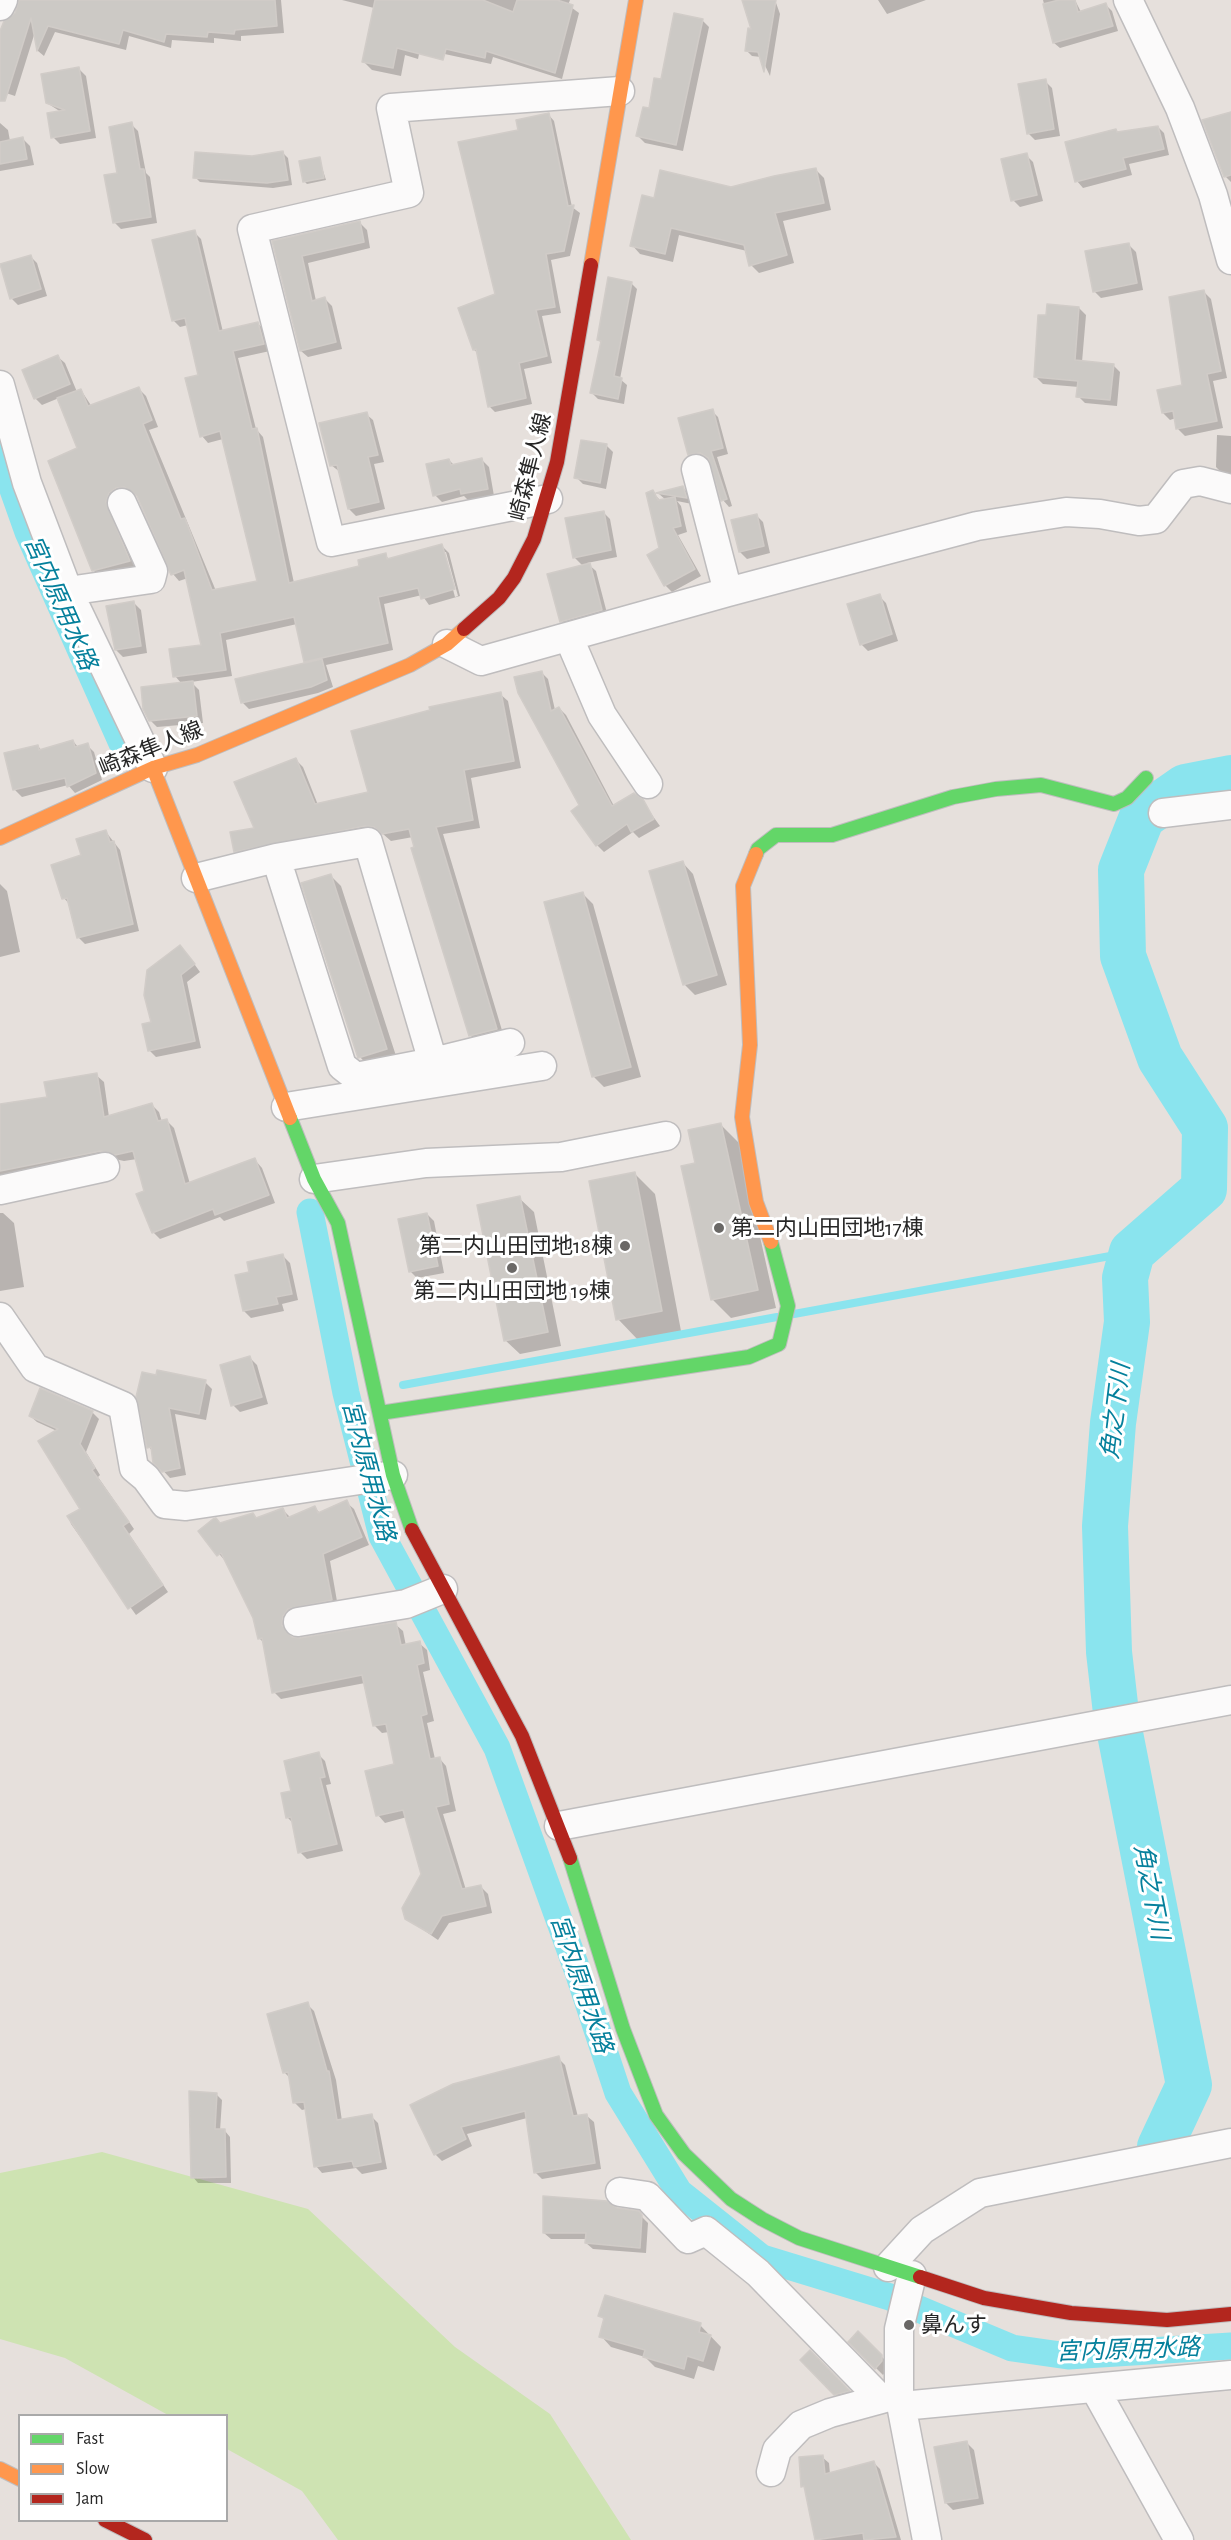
<!DOCTYPE html>
<html>
<head>
<meta charset="utf-8">
<style>
	body { margin:0 }
	#map { position:relative; width:1231px; height:2540px; overflow:hidden; background:#e6e0dc; font-family:"Alegreya Sans",sans-serif }
	canvas { display:block }
	.legend { position:absolute; left:18px; top:2414px; width:210px; height:108px; box-sizing:border-box; background:#fff; border:2px solid #a9a9a9; margin:0; padding:8px 10px; list-style:none; font-size:18px; color:#272727 }
	.legend li { display:flex; align-items:center; gap:12px; height:30px }
	.legend b { width:30px; border:2px solid #a9a9a9 }
</style>
</head>
<body>
<div id="map">
<canvas width="1231" height="2540"></canvas>
<ul class="legend">
<li><b style="height:8px;background:#63d668"></b>Fast</li>
<li><b style="height:8px;background:#ff974d"></b>Slow</li>
<li><b style="height:8px;background:#b3261e"></b>Jam</li>
</ul>
</div>
<script>
const ctx = document.querySelector('canvas').getContext('2d');
ctx.lineJoin = 'round';
function paint(path, color) { ctx.fillStyle = color; ctx.fill(path, 'evenodd'); }
const shape = rows => new Path2D(rows.map(r => 'M' + r).join(''));
function stroke(path, color, width, dash) { ctx.strokeStyle = color; ctx.lineWidth = width; ctx.lineCap = dash ? 'butt' : 'round'; ctx.setLineDash(dash || []); ctx.stroke(path); }
function write(font, color, halo, rows, align = 'center') {
  ctx.font = font + ' "Alegreya Sans","Noto Sans JP",sans-serif'; ctx.lineWidth = 6; ctx.setLineDash([]); ctx.textBaseline = 'middle'; ctx.strokeStyle = halo; ctx.fillStyle = color; for (const [text, x, y, turn = 0] of rows) {
    ctx.save(); ctx.translate(x, y); ctx.rotate((+turn || 0) * Math.PI / 180); ctx.textAlign = isNaN(turn) ? turn : align; if (halo) ctx.strokeText(text, 0, 0); ctx.fillText(text, 0, 0); ctx.restore();
  }
}
paint(shape([
	[102,2152,308,2209,455,2347,550,2414,631,2540,338,2540,302,2491,227,2449,226,2416,168,2415,65,2358,0,2339,0,2173]
]), '#cee3b2');
paint(shape([
	[19,0,281,0,284,33,241,36,241,41,214,38,214,43,172,40,171,48,129,36,126,50,55,32,44,56,38,51,35,32,15,96,0,91,0,36,19,8],
	[342,0,430,0,418,59,405,55,401,76,372,70,363,61,374,8],
	[451,0,570,0,568,5,579,13,562,79,493,57,491,64,440,53],
	[744,0,775,0,780,14,770,76,761,57,752,56,746,50,753,31],
	[878,0,926,0,887,14],
	[1043,0,1075,0,1081,12,1106,5,1112,11,1118,31,1060,48,1054,43],
	[702,20,709,27,683,151,645,143,638,136,662,81],
	[79,69,86,76,96,138,60,144,53,137,61,112,47,103],
	[1045,81,1052,88,1060,136,1035,140,1028,133],
	[1231,113,1231,182,1225,176],
	[548,114,554,121,572,207,580,213,570,256,551,260,561,313,542,316,552,363,524,369,532,404,495,412,489,406,478,353,474,350,497,295,520,131],
	[0,123,8,130,10,141,23,139,30,146,34,165,0,171],
	[131,124,138,131,146,173,150,177,157,223,121,229,114,222,119,174],
	[1158,127,1164,133,1169,155,1129,164,1132,175,1083,188,1077,181,1116,131,1119,134],
	[282,152,288,158,292,185,273,188,200,182,195,177],
	[1026,155,1033,162,1043,201,1020,207,1013,200],
	[319,158,326,180,307,184,304,181],
	[816,170,824,178,831,210,783,221,794,263,759,273,751,265,747,251,679,235,673,262,640,254,632,245,655,199,731,189],
	[360,223,367,230,370,248,308,263,316,301,325,299,332,306,342,349,308,357,301,351,274,242],
	[194,232,201,239,223,332,258,324,265,330,270,351,238,358,256,429,263,437,294,583,361,567,385,555,390,560,442,546,449,553,460,596,429,605,422,595,384,604,393,650,326,665,333,687,318,693,249,709,242,702,307,664,297,624,226,640,232,676,191,682,199,690,203,723,157,727,150,720,182,684,175,676,202,646,188,578,179,581,173,574,138,495,131,493,136,568,100,577,93,570,79,449,59,398,42,405,35,398,58,357,65,363,77,392,81,390,92,407,139,389,146,396,158,427,149,430,216,591,258,582,223,439,208,443,202,436,200,376,188,325,180,327,173,320],
	[443,552,446,552,458,596,455,597],
	[1129,245,1136,252,1143,290,1101,298,1094,291],
	[30,256,37,263,47,296,18,305,11,298],
	[631,283,637,289,620,379,627,385,624,404,598,399,592,393,602,343,598,340],
	[1204,292,1211,299,1227,378,1213,381,1223,428,1185,436,1178,429,1176,418,1170,420,1163,413,1184,387],
	[1079,308,1086,315,1082,362,1113,365,1120,372,1117,406,1085,403,1078,396,1079,387,1043,384,1036,377],
	[712,411,718,417,728,454,717,457,732,506,729,507,723,500,710,460,695,461,689,455],
	[366,414,373,420,384,462,374,464,385,509,356,516,349,509,340,472,331,465],
	[1217,435,1231,436,1231,475,1223,474,1216,467],
	[606,445,613,452,606,489,583,484,576,477],
	[449,460,454,465,482,460,489,467,494,496,469,501,464,496,442,502,435,495],
	[683,488,690,495,692,504,677,501,681,506,687,532,678,535,701,576,672,592,665,585,652,492,661,501,666,500,659,494],
	[603,512,610,519,617,557,587,563,596,571,608,617,568,628,561,621,583,566,574,557],
	[756,515,763,522,770,553,747,559,740,552],
	[879,596,886,603,898,641,868,651,861,644],
	[134,603,141,610,147,653,123,657,116,650],
	[541,672,548,679,555,710,559,708,566,715,614,806,642,801,660,826,639,838,633,832,604,852,597,845,573,811,581,806,519,693],
	[500,694,508,701,521,768,471,778,480,828,443,834,504,1037,478,1043,470,1035,413,837,391,841,383,834,374,833,243,859,235,851,256,829,296,760,303,767,318,805,370,793],
	[73,741,78,747,87,745,94,752,102,780,75,793,68,785,22,797,15,790,38,746,42,751],
	[106,832,120,850,139,931,85,944,78,937,70,905,64,898,83,856],
	[683,863,693,874,727,985,695,995,684,984],
	[330,875,341,886,397,1059,370,1068,360,1057],
	[0,884,7,891,20,952,0,957],
	[582,893,593,904,641,1077,604,1087,594,1077],
	[187,954,200,972,187,982,201,1048,156,1057,149,1050,153,1023],
	[96,1075,104,1082,109,1117,152,1105,159,1112,162,1122,166,1120,174,1128,190,1184,255,1160,262,1168,275,1203,224,1221,220,1217,160,1239,153,1232,137,1159,124,1161,110,1158,0,1180,0,1141,48,1098],
	[721,1125,739,1143,776,1308,731,1318,712,1299,697,1164],
	[634,1173,655,1194,681,1331,638,1340,618,1319],
	[519,1198,534,1212,561,1346,520,1354,505,1340],
	[0,1213,3,1213,14,1223,24,1287,0,1291],
	[427,1214,434,1221,444,1273,417,1278,410,1271],
	[283,1256,290,1263,298,1300,282,1304,284,1311,251,1318,244,1311,251,1273],
	[250,1358,257,1365,268,1404,240,1412,233,1405],
	[205,1382,212,1389,206,1420,175,1414,186,1475,170,1478,155,1462,153,1452,149,1447,138,1397],
	[92,1412,99,1419,86,1452,100,1475,98,1477,134,1529,129,1534,168,1592,136,1615,71,1524,69,1517,82,1509,57,1431,37,1422,30,1416],
	[346,1502,354,1509,369,1545,330,1561,338,1607,290,1623,288,1634,293,1639,300,1640,395,1624,403,1631,406,1646,419,1643,427,1650,430,1670,423,1672,434,1721,427,1723,435,1759,439,1758,446,1766,456,1811,443,1814,466,1890,480,1886,488,1894,492,1913,449,1923,438,1940,406,1918,422,1874,407,1817,385,1823,378,1815,396,1765,389,1732,382,1733,375,1726,365,1683,281,1699,274,1692,265,1644,259,1638,254,1618,226,1562,200,1531,253,1514,258,1519,283,1510,290,1517,315,1508,320,1513],
	[318,1754,325,1761,331,1784,326,1785,343,1851,307,1859,300,1852,294,1824,288,1818,293,1792],
	[307,2004,314,2011,336,2080,342,2121,371,2116,378,2123,387,2169,362,2174,356,2168,322,2173,316,2166,306,2109,302,2110,295,2103,290,2078,284,2072],
	[558,2058,565,2065,578,2117,587,2116,594,2122,601,2169,542,2179,535,2172,527,2118,467,2134,472,2146,442,2161,435,2154,454,2085],
	[217,2095,222,2100,220,2131,225,2131,230,2137,231,2183,198,2183,193,2177],
	[616,2210,638,2213,648,2223,646,2253,593,2249,586,2243,587,2239,551,2239,544,2233],
	[600,2315,700,2325,721,2347,714,2371,698,2366,694,2379,655,2367,645,2357,611,2347,601,2336,605,2321],
	[858,2333,889,2364,889,2368,883,2375,850,2342],
	[810,2352,855,2398,842,2401,802,2360],
	[967,2443,974,2450,984,2504,953,2510,946,2503],
	[822,2457,829,2463,830,2474,874,2463,880,2469,901,2540,816,2540,806,2490,803,2486]
]), '#0003');
stroke(shape([
	[794,1314,1132,1252],
	[403,1385,777,1317],
	[346,1393,354,1392]
]), '#8ae4ee', 8);
stroke(shape([
	[0,453,28,532,125,750],
	[310,1212,346,1393,382,1536,497,1748,579,1975,618,2093,679,2192,762,2258,890,2297,1012,2348,1068,2356,1231,2346]
]), '#8ae4ee', 27);
stroke(shape([
	[1160,2147,1189,2085,1116,1713,1109,1652,1105,1526,1113,1423,1127,1322,1125,1278,1132,1252,1204,1189,1205,1128,1160,1058,1123,956,1121,870,1142,817,1185,787,1231,778]
]), '#8ae4ee', 46);
const building = shape([
	[19,0,275,0,277,26,235,30,234,34,208,32,207,37,166,34,164,42,123,30,119,44,48,26,37,51,31,18,5,101,0,101,0,31,4,21,15,13,19,0],
	[375,0,483,0,513,12,517,0,557,0,573,5,555,73,486,51,485,58,446,49,443,60,397,48,393,68,362,62,375,0],
	[742,0,776,0,764,72,758,52,745,51,748,28,751,29,742,0],
	[1059,0,1075,0,1078,12,1106,3,1113,26,1053,43,1043,4,1059,0],
	[674,13,703,19,676,145,636,136,643,107,649,108,654,78,661,79,674,13],
	[79,67,90,131,51,138,47,113,65,110,46,103,41,74,79,67],
	[1046,79,1054,129,1027,134,1018,84,1046,79],
	[1231,112,1231,175,1224,177,1202,120,1231,112],
	[549,113,568,206,574,205,564,251,546,254,555,307,536,310,547,356,519,363,526,398,488,407,476,349,473,350,458,308,495,294,458,142,518,130,516,120,549,113],
	[132,122,140,169,144,169,151,217,113,223,104,175,117,173,109,127,132,122],
	[1158,126,1164,149,1123,158,1126,169,1075,182,1065,142,1116,129,1117,132,1158,126],
	[23,137,27,159,0,164,0,142,23,137],
	[283,151,288,180,267,183,193,178,195,152,252,156,283,151],
	[1027,153,1037,195,1011,201,1001,159,1027,153],
	[320,157,324,178,303,182,299,161,320,157],
	[816,168,824,203,775,213,787,255,749,266,744,245,671,228,665,254,630,246,642,195,654,198,660,170,731,187,774,176,816,168],
	[360,221,364,242,302,256,312,301,325,297,336,342,300,351,272,241,360,221],
	[195,230,219,331,258,322,264,344,233,351,252,429,257,428,289,583,359,566,358,560,386,553,387,559,442,544,455,589,421,599,418,588,378,597,388,643,304,662,294,617,220,633,226,670,173,677,169,649,201,645,184,570,171,575,137,496,124,487,116,488,109,493,106,502,130,561,92,571,48,461,77,448,57,398,81,389,88,406,139,387,152,420,143,424,181,519,185,518,212,590,257,581,220,431,200,437,185,378,198,375,185,318,172,321,152,240,195,230],
	[1129,243,1137,283,1093,292,1085,251,1129,243],
	[31,255,41,289,10,299,0,264,31,255],
	[608,277,632,282,614,376,622,378,618,399,590,393,601,341,597,340,608,277],
	[1204,290,1221,371,1207,374,1217,421,1176,429,1173,411,1162,413,1157,390,1182,385,1169,297,1204,290],
	[1047,304,1079,307,1075,360,1114,364,1110,400,1076,397,1078,381,1034,377,1038,315,1046,315,1047,304],
	[58,355,70,384,34,399,22,370,58,355],
	[713,409,723,448,711,451,727,499,721,501,708,458,700,453,688,455,678,418,713,409],
	[367,412,378,455,368,457,379,502,348,509,337,465,330,466,319,423,367,412],
	[581,440,607,444,600,483,574,478,581,440],
	[482,458,488,489,461,494,460,489,433,496,426,464,449,459,451,465,482,458],
	[683,486,687,498,656,493,683,486],
	[653,490,658,500,675,497,681,526,673,528,695,569,664,586,647,555,659,548,646,493,653,490],
	[604,511,611,550,573,558,565,518,604,511],
	[757,514,764,546,739,552,731,520,757,514],
	[590,563,602,610,560,622,547,574,590,563],
	[880,594,892,634,860,645,847,604,880,594],
	[134,601,141,646,115,650,106,606,134,601],
	[322,659,327,680,311,687,241,703,235,679,322,659],
	[542,671,551,711,559,707,612,806,634,793,643,799,654,819,631,832,627,824,596,846,571,811,579,805,518,693,514,677,542,671],
	[193,681,197,716,149,721,143,709,141,687,193,681],
	[501,692,514,761,464,770,473,820,436,827,497,1029,469,1036,411,848,414,847,409,829,382,834,374,827,365,826,234,852,230,832,254,828,234,782,296,758,315,804,368,792,351,731,430,710,429,707,501,692],
	[73,740,75,747,88,743,96,773,67,787,65,778,13,790,4,753,38,745,39,750,73,740],
	[106,830,110,842,114,841,133,924,77,938,67,898,62,899,51,865,81,855,76,839,106,830],
	[683,861,717,975,683,985,649,871,683,861],
	[331,874,387,1049,358,1058,301,883,331,874],
	[583,892,631,1067,592,1077,544,902,583,892],
	[180,945,195,964,181,975,195,1041,148,1051,142,1024,151,1022,144,995,147,970,180,945],
	[97,1073,104,1117,152,1103,158,1121,167,1119,185,1184,255,1158,269,1195,215,1215,213,1209,152,1233,136,1194,144,1191,133,1151,115,1155,101,1151,0,1171,0,1104,47,1097,44,1082,97,1073],
	[721,1123,758,1290,711,1300,681,1166,695,1163,688,1130,721,1123],
	[635,1172,662,1311,616,1320,589,1181,635,1172],
	[520,1196,548,1332,504,1341,477,1205,520,1196],
	[427,1213,438,1266,409,1272,398,1219,427,1213],
	[283,1254,292,1294,276,1297,278,1304,243,1311,235,1275,249,1272,247,1262,283,1254],
	[250,1356,262,1397,231,1406,220,1365,250,1356],
	[157,1370,206,1380,199,1414,169,1408,180,1468,162,1472,153,1463,151,1447,147,1448,136,1397,142,1372,156,1375,157,1370],
	[40,1388,93,1411,80,1444,95,1468,92,1470,129,1522,123,1526,163,1585,128,1609,67,1516,80,1509,38,1441,58,1429,29,1416,40,1388],
	[347,1500,362,1537,323,1554,332,1600,288,1609,283,1616,282,1625,292,1637,300,1638,396,1622,401,1645,420,1641,424,1663,417,1665,427,1714,421,1716,430,1759,440,1757,449,1804,436,1807,462,1889,481,1885,486,1906,442,1916,431,1934,405,1919,402,1908,421,1874,403,1810,376,1816,365,1771,394,1764,386,1724,373,1726,362,1675,272,1693,262,1638,258,1639,253,1618,221,1553,217,1556,198,1531,213,1519,216,1518,220,1523,253,1513,256,1518,283,1508,287,1518,315,1506,318,1513,347,1500],
	[319,1752,325,1777,320,1778,337,1844,298,1853,291,1817,286,1818,281,1793,291,1791,284,1761,319,1752],
	[308,2002,327,2071,329,2071,337,2120,372,2114,381,2162,354,2167,352,2161,314,2167,304,2102,293,2103,288,2072,283,2073,267,2014,308,2002],
	[559,2056,573,2116,587,2114,595,2163,534,2173,525,2111,461,2127,466,2139,434,2155,410,2105,453,2084,559,2056],
	[189,2091,217,2093,215,2129,225,2129,226,2177,191,2178,189,2091],
	[543,2196,607,2201,617,2208,639,2211,642,2215,640,2248,585,2243,586,2233,543,2233,543,2196],
	[605,2295,701,2323,699,2332,711,2335,703,2361,687,2356,684,2369,643,2357,645,2350,599,2337,604,2318,598,2316,605,2295],
	[858,2331,882,2355,882,2361,875,2369,848,2342,858,2331],
	[810,2350,850,2391,834,2395,800,2360,810,2350],
	[967,2441,978,2498,945,2503,934,2447,967,2441],
	[823,2455,825,2474,874,2461,896,2537,864,2540,863,2533,815,2540,804,2486,801,2487,799,2457,823,2455]
]);
paint(building, '#ccc9c5');
stroke(building, '#d1ccc8', 1.5);
const street = shape([
	[1128,0,1180,108,1213,195,1231,260],
	[0,6,3,0],
	[0,385,27,483,68,591,153,768],
	[696,469,728,592],
	[548,499,331,542,252,229,409,193,391,108,620,91],
	[68,591,151,579,153,571,122,503],
	[569,638,602,715,648,784],
	[447,644,481,661,728,592,977,526,1066,512,1100,514,1139,521,1156,519,1183,484,1200,481,1231,489],
	[1163,813,1231,805],
	[196,878,276,858,368,842,433,1062,356,1077,342,1066,276,858],
	[433,1062,510,1043],
	[286,1107,542,1066],
	[314,1179,426,1163,561,1157,666,1136],
	[0,1190,105,1167],
	[0,1317,35,1368,123,1406,134,1468,146,1478,165,1504,186,1506,393,1475],
	[298,1622,406,1604,443,1589],
	[559,1826,1231,1700],
	[620,2192,647,2196,688,2239,706,2231,758,2273,881,2399],
	[888,2267,922,2230,980,2193,1231,2143],
	[912,2275,899,2329,899,2394,927,2540],
	[1095,2389,1179,2540],
	[902,2406,1231,2375],
	[771,2472,777,2450,801,2425,830,2413,896,2395]
]);
const fast = shape([
	[756,854,758,849,776,835,832,835,953,797,996,789,1041,785,1114,804,1127,798,1146,778],
	[290,1118,314,1179,338,1223,393,1475,412,1530],
	[380,1413,749,1357,779,1344,788,1306,771,1242],
	[570,1858,623,2029,656,2115,684,2154,731,2199,762,2219,799,2238,920,2277]
]);
const slow = shape([
	[591,265,636,0],
	[153,768,290,1118],
	[0,838,153,768,197,755,410,665,447,644,464,629],
	[756,854,743,886,750,1045,742,1117,756,1202,771,1242],
	[0,2469,20,2479]
]);
const jam = shape([
	[464,629,499,598,514,578,534,539,557,462,591,265],
	[412,1530,522,1736,570,1858],
	[920,2277,984,2298,1071,2313,1167,2320,1231,2314],
	[105,2520,145,2540]
]);
stroke(street, '#bfbdbe', 31);
stroke(fast, '#bfbdbe', 16);
stroke(slow, '#bfbdbe', 16);
stroke(jam, '#bfbdbe', 16);
stroke(street, '#fbfafa', 28);
stroke(fast, '#63d668', 14);
stroke(slow, '#ff974d', 14);
stroke(jam, '#b3261e', 14);
for (const [x, y, r, color] of [
	[719,1228,6,"#6a6866"],
	[625,1246,6,"#6a6866"],
	[512,1268,6,"#6a6866"],
	[909,2325,6,"#6a6866"]
]) { const dot = new Path2D(); dot.arc(x, y, r, 0, 2 * Math.PI); ctx.fillStyle = color; ctx.fill(dot); stroke(dot, '#fff', 2); }
write('22px', '#272727', '#fff', [
	["崎森隼人線",531,467,-76],
	["崎森隼人線",151,749,-22]
]);
write('22px', '#272727', '#fff', [
	["第二内山田団地17棟",731,1228],
	["第二内山田団地18棟",613,1246,"right"],
	["第二内山田団地 19棟",512,1291,"center"],
	["鼻んす",921,2325]
], 'left');
write('italic 24px', '#05809c', '#fff', [
	["宮内原用水路",60,603,66],
	["角之下川",1116,1411,-83],
	["宮内原用水路",368,1471,75],
	["角之下川",1151,1892,79],
	["宮内原用水路",581,1984,71],
	["宮内原用水路",1128,2350,-2]
]);
</script>
</body>
</html>
